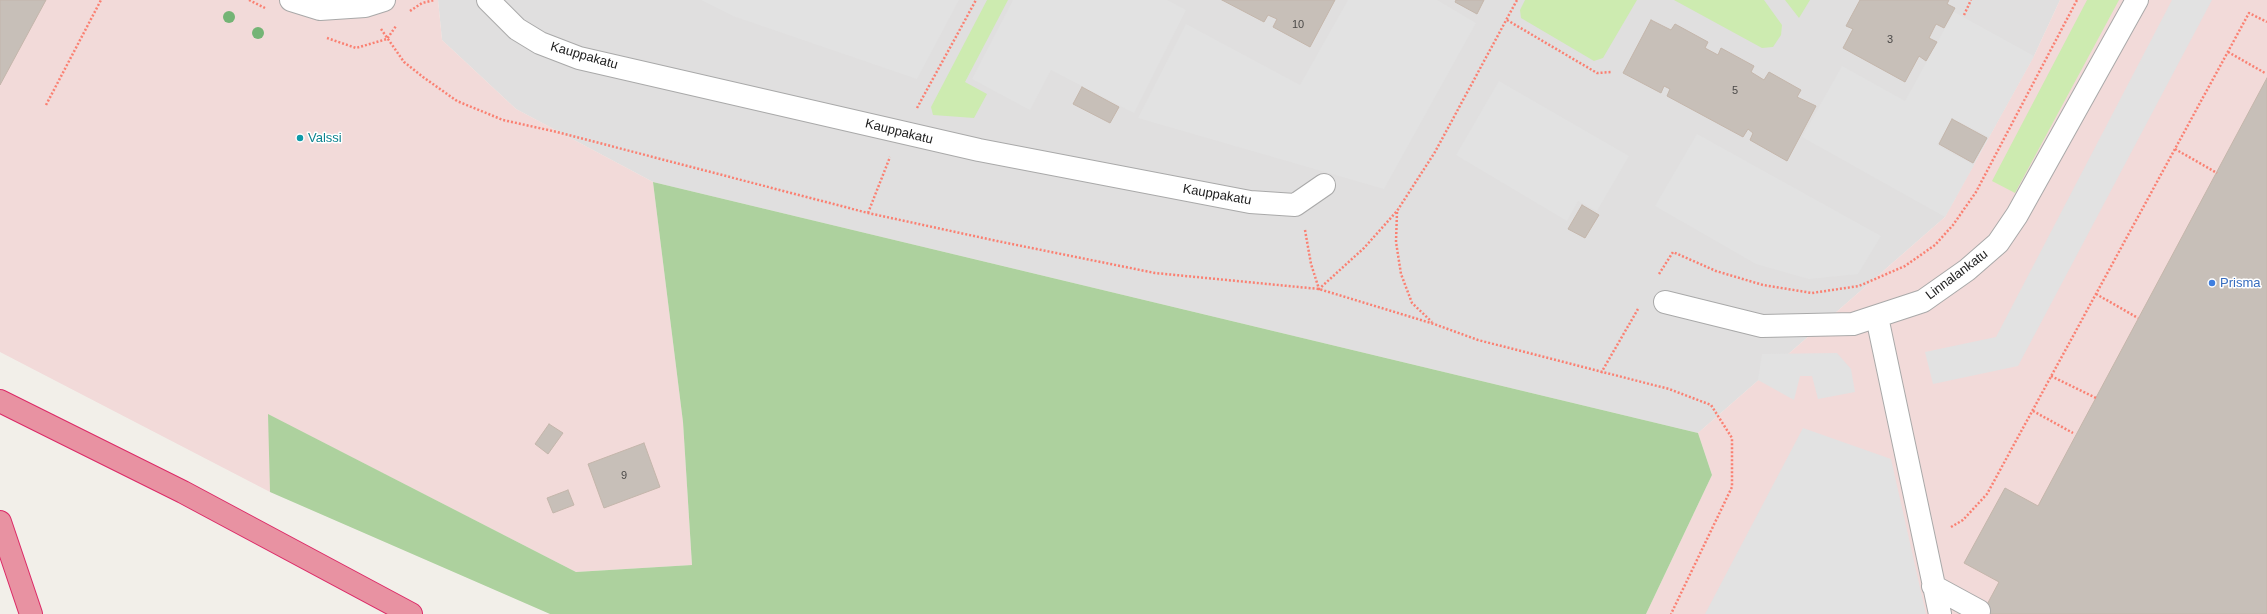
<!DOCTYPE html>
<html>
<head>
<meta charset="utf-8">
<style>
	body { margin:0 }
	canvas { display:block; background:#f2efe9 }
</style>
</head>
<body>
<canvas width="2267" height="614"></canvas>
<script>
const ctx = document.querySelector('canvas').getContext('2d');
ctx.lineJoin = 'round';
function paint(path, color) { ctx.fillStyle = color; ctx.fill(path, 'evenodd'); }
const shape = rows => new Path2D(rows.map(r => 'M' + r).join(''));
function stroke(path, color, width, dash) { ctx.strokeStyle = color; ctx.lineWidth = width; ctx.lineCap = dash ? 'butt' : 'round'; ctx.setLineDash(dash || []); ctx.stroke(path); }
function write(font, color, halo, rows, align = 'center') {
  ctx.font = font + ' Helvetica,sans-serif'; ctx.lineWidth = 3; ctx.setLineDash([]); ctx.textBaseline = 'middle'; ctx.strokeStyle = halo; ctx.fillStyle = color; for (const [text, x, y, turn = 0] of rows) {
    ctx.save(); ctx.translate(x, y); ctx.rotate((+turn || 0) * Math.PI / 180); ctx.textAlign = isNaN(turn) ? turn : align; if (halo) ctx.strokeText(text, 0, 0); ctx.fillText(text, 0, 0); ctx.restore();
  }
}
paint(shape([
	[438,0,2060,0,2034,56,1945,217,1698,433,653,182,516,109,442,40]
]), '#e0dfdf');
paint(shape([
	[0,0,438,0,442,40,516,109,653,182,683,422,692,565,576,572,269,415,270,492,0,352],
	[2060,0,2267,0,2267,614,1646,614,1712,475,1698,433,1945,217,2034,56]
]), '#f2dad9');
paint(shape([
	[987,0,1008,0,965,82,987,94,974,118,933,115,931,107],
	[1525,0,1637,0,1603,58,1594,61,1521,18,1520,10],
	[1674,0,1764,0,1782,25,1781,35,1773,47,1762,48],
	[1785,0,1810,0,1799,18],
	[2087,0,2119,0,2015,193,1992,181]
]), '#cdebb0');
paint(shape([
	[653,182,1698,433,1712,475,1646,614,550,614,270,492,268,414,576,572,692,565,683,422]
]), '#add19e');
paint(shape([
	[701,0,959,0,917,79,733,16],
	[1013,0,1167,0,1186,10,1134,113,1051,70,1030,110,972,79],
	[1348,0,1437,0,1476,23,1384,189,1138,118,1186,24,1300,85],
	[2172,0,2212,0,2018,366,1933,384,1925,352,1996,337],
	[1954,12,2034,56,1989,137,1952,118,1937,145,1974,165,1945,217,1802,137,1842,66,1905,101],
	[1499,81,1629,156,1597,211,1578,201,1567,221,1456,155],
	[1697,134,1881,236,1858,274,1809,279,1756,264,1655,206],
	[1837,353,1851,369,1855,392,1818,399,1812,376,1800,376,1794,400,1758,380,1762,354],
	[1803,428,1891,459,1926,614,1705,614]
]), '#e2e2e2');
const building = shape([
	[0,0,46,0,0,85,0,0],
	[1222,0,1335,0,1310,47,1273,27,1277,19,1268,15,1264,22,1222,0],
	[1456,0,1484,0,1477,14,1455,2,1456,0],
	[1860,0,1949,0,1947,4,1955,8,1944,28,1936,24,1929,38,1937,42,1926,61,1919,56,1905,82,1843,48,1853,29,1846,26,1860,0],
	[1651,20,1671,30,1675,24,1708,42,1705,48,1718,55,1721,48,1754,66,1751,72,1764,80,1769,72,1801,90,1797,97,1816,106,1787,161,1750,140,1753,133,1748,129,1743,137,1667,96,1670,89,1664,86,1661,93,1623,73,1651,20],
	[2267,78,2267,614,1982,614,1999,582,1964,563,2005,488,2038,506,2267,78],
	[1082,87,1119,107,1110,123,1073,104,1082,87],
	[1952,119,1987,138,1973,163,1939,144,1952,119],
	[1582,205,1599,215,1585,238,1568,229,1582,205],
	[549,424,563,433,548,454,535,444,549,424],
	[644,443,660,487,604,508,588,464,644,443],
	[568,490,574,505,553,513,547,498,568,490]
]);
paint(building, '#c7bfb8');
stroke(building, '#c4b6ab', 1);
const minor = shape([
	[291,0,320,9,365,6,384,0],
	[488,0,517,29,540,43,579,58,979,150,1250,202,1295,205,1324,185],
	[1665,302,1762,326,1853,324,1923,301,1967,270,1998,243,2017,215,2137,0],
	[1877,317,1940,614],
	[1933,586,1979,611]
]);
const highway = shape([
	[0,401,183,492,411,614],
	[0,522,31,614]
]);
stroke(minor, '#a9a9a9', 24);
stroke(highway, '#dc2a67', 24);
stroke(shape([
	[249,0,265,8],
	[410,11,422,3,435,0],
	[1964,15,1971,0],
	[1507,20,1597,73,1612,72],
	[381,29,404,62,423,77,457,101,503,120,557,132,868,213,997,241,1155,273,1319,289,1434,324,1478,340,1669,389,1711,405,1732,438,1732,487,1671,614],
	[327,38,356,48,387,39,396,26],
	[2228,52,2265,73],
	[46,105,101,0],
	[917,108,976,0],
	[2175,149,2217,173],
	[1397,212,1396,242,1401,274,1412,303,1432,322],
	[868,213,890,157],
	[1305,230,1311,264,1319,289,1364,248,1397,211,1435,152,1517,0],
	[1659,274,1673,252,1716,271,1763,285,1812,293,1859,286,1905,266,1935,245,1953,225,1976,192,2077,0],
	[2096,294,2138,318],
	[1601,373,1638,309],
	[2051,376,2096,398],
	[2033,411,2073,433],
	[1951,527,1963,520,1987,494,2249,13,2267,22]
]), '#fa8072', 2.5, [2, 2]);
stroke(minor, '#fff', 22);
stroke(highway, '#e892a2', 22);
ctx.fillStyle = '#74b475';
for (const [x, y] of [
	[229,17],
	[258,33]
]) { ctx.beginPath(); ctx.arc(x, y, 6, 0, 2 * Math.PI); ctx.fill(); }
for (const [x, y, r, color] of [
	[300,138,4,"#0f9aa8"],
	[2212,283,4,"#3f7fe0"]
]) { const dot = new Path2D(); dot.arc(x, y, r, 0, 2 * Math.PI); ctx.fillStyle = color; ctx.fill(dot); stroke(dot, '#fff', 1.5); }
write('11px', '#4b4948', null, [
	["10",1298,25],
	["3",1890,40],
	["5",1735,91],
	["9",624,476]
]);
write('13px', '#222', '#fff', [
	["Kauppakatu",584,56,16],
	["Kauppakatu",899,132,14],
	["Kauppakatu",1217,195,10],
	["Linnalankatu",1957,275,-37]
]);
write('13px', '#0d838f', '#fff', [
	["Valssi",308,138]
], 'left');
write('13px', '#366cbe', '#fff', [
	["Prisma",2220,283]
], 'left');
</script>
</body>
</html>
